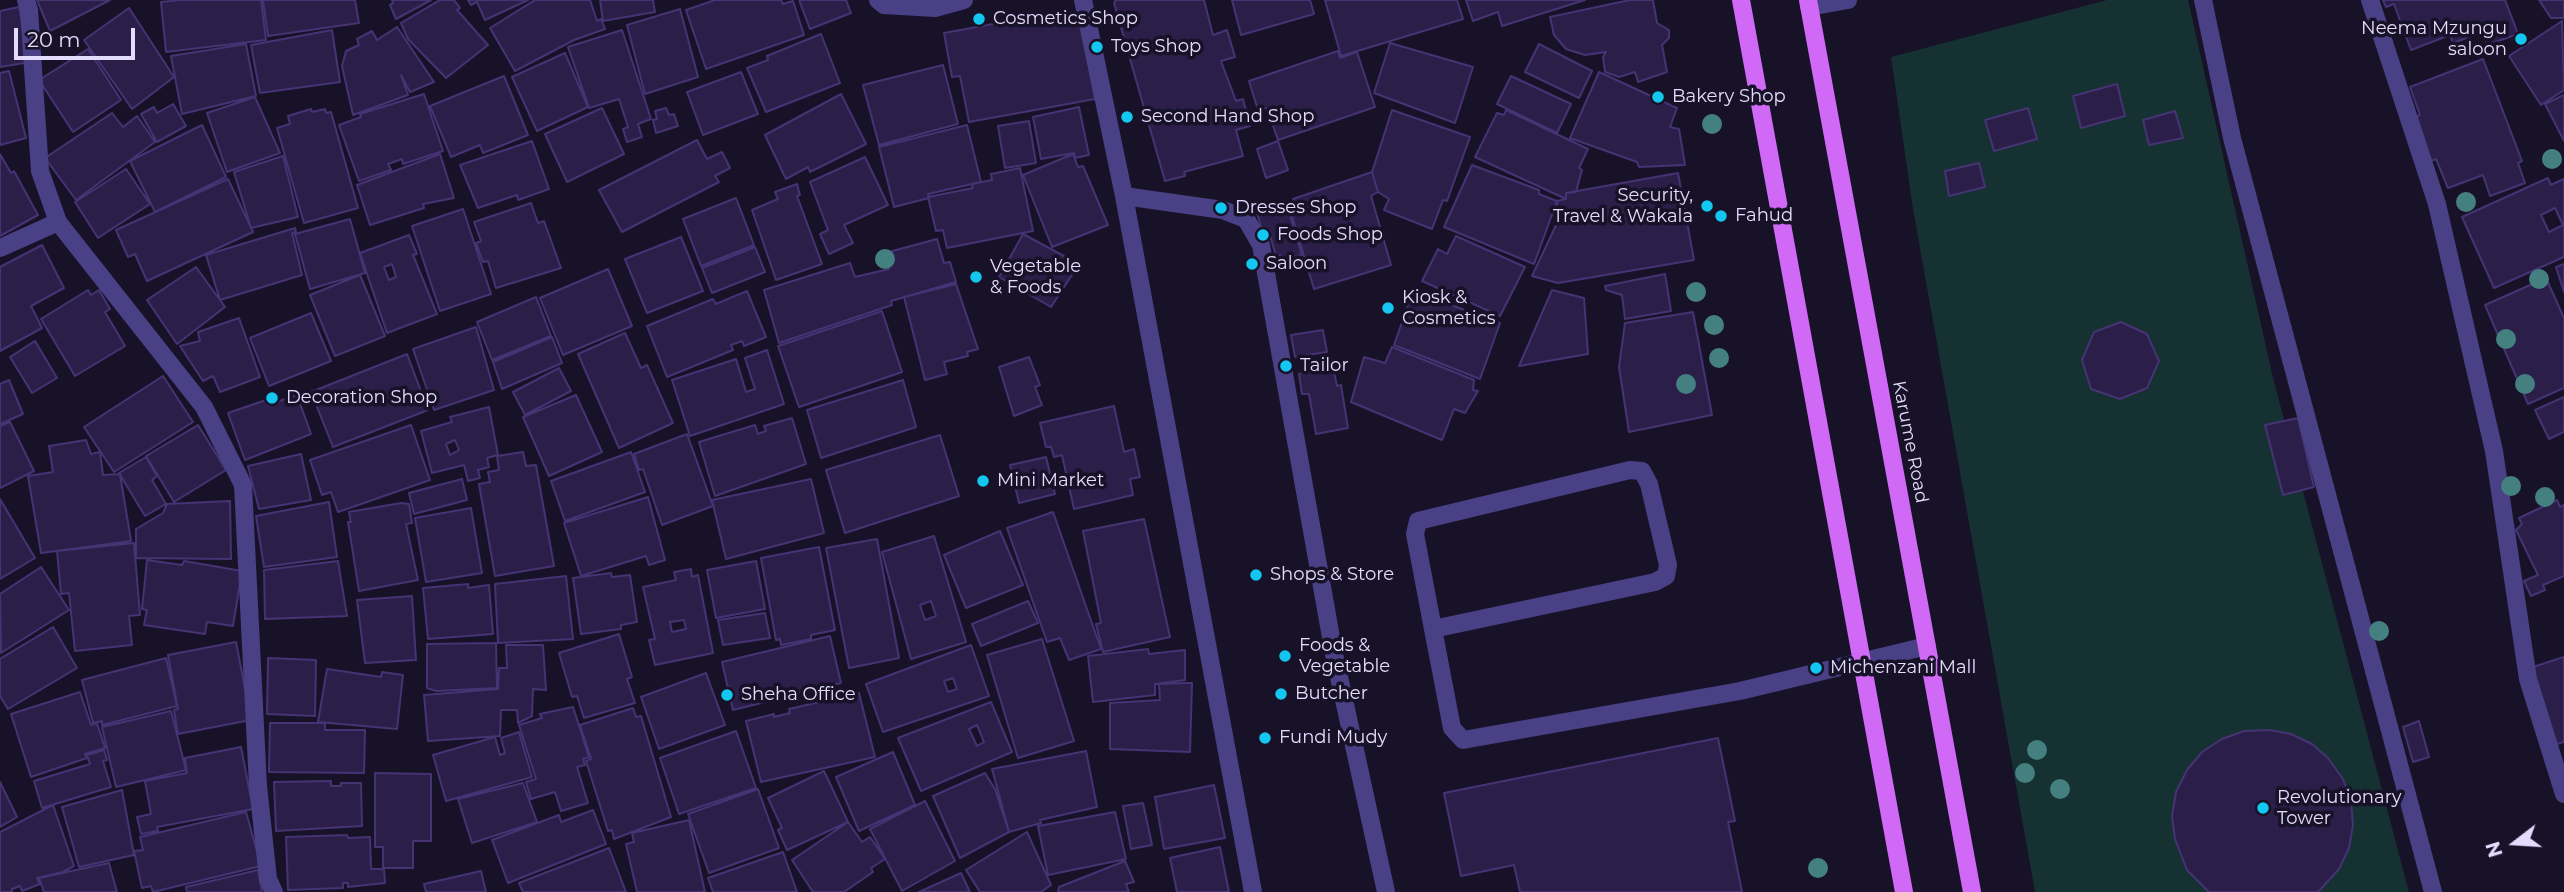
<!DOCTYPE html>
<html>
<head>
<meta charset="utf-8">
<style>
	body { margin:0 }
	#map { position:relative; width:2564px; height:892px; overflow:hidden; background:#181229; font-family:Montserrat,sans-serif }
	canvas { display:block }
	.north { position:absolute; left:2480px; top:808px; width:70px; height:70px; -webkit-text-stroke:5px #181229; paint-order:stroke; rotate:253deg; font-size:19px; font-weight:700; line-height:28px; text-align:center; color:#e3dcfd }
	.north::after { content:''; display:block; margin:auto; width:24px; height:32px; background:#e3dcfd; clip-path:polygon(50% 0,100% 100%,50% 72%,0 100%) }
	.scale { position:absolute; left:14px; top:28px; width:121px; height:32px; box-sizing:border-box; border:4px solid #e3dcfd; border-top:0; padding-left:9px; font-size:21px; line-height:24px; white-space:nowrap; color:#e3dcfd; -webkit-text-stroke:5px #181229; paint-order:stroke }
</style>
</head>
<body>
<div id="map">
<canvas width="2564" height="892"></canvas>
<div class="north">N</div>
<div class="scale">20 m</div>
</div>
<script>
const ctx = document.querySelector('canvas').getContext('2d');
ctx.lineJoin = 'round';
function paint(path, color) { ctx.fillStyle = color; ctx.fill(path, 'evenodd'); }
const shape = rows => new Path2D(rows.map(r => 'M' + r).join(''));
function stroke(path, color, width, dash) { ctx.strokeStyle = color; ctx.lineWidth = width; ctx.lineCap = dash ? 'butt' : 'round'; ctx.setLineDash(dash || []); ctx.stroke(path); }
function write(font, color, halo, rows, align = 'center') {
  ctx.font = font + ' Montserrat,sans-serif'; ctx.lineWidth = 7; ctx.setLineDash([]); ctx.textBaseline = 'middle'; ctx.strokeStyle = halo; ctx.fillStyle = color; for (const [text, x, y, turn = 0] of rows) {
    ctx.save(); ctx.translate(x, y); ctx.rotate((+turn || 0) * Math.PI / 180); ctx.textAlign = isNaN(turn) ? turn : align; if (halo) ctx.strokeText(text, 0, 0); ctx.fillText(text, 0, 0); ctx.restore();
  }
}
paint(shape([
	[2107,0,2188,0,2273,378,2409,892,2035,892,1913,209,1891,57]
]), '#153132');
const building = shape([
	[37,0,110,0,50,31,37,0],
	[180,0,261,0,266,40,166,52,161,2,180,0],
	[263,0,355,0,359,23,268,36,263,0],
	[392,0,431,0,396,19,390,5,393,3,392,0],
	[440,0,454,0,460,8,457,10,488,45,446,78,408,39,401,23,440,0],
	[468,0,528,0,485,20,477,2,471,5,468,0],
	[535,0,590,0,597,21,601,19,605,29,574,40,515,71,490,28,535,0],
	[600,0,653,0,655,12,603,21,600,0],
	[715,0,781,0,783,4,793,1,804,35,706,69,686,10,715,0],
	[799,0,846,0,851,13,810,29,799,0],
	[1116,0,1204,0,1213,35,1227,30,1235,57,1221,61,1236,101,1243,99,1250,126,1236,130,1243,156,1184,172,1185,176,1165,181,1114,3,1116,0],
	[1232,0,1310,0,1314,14,1241,35,1232,0],
	[1325,0,1457,0,1463,19,1341,56,1325,0],
	[1466,0,1585,0,1502,26,1498,12,1473,21,1466,0],
	[1630,0,1653,0,1657,23,1669,30,1669,38,1662,45,1667,72,1638,82,1635,72,1619,77,1605,72,1603,57,1606,52,1585,55,1566,49,1554,35,1550,17,1630,0],
	[2383,0,2505,0,2518,34,2487,45,2483,32,2453,43,2450,35,2411,50,2394,4,2386,7,2383,0],
	[2539,0,2564,0,2564,18,2551,18,2539,0],
	[19,7,30,62,0,67,0,11,19,7],
	[129,8,174,77,132,109,84,40,129,8],
	[680,9,698,77,645,94,627,25,680,9],
	[1053,13,1055,19,1079,15,1095,99,969,122,960,76,952,77,944,33,1053,13],
	[2562,21,2564,90,2541,105,2509,56,2562,21],
	[397,27,434,82,410,92,401,75,408,95,353,115,342,66,346,51,359,45,357,39,372,31,377,40,397,27],
	[332,30,340,82,260,93,251,45,332,30],
	[622,30,651,119,638,124,642,137,627,142,623,129,628,127,619,99,589,108,568,47,622,30],
	[821,34,840,83,766,112,747,68,768,60,767,56,821,34],
	[1390,43,1473,67,1455,123,1374,93,1390,43],
	[246,44,256,96,182,114,171,56,246,44],
	[1539,44,1592,71,1579,98,1525,72,1539,44],
	[88,49,121,100,73,132,39,80,88,49],
	[1338,51,1340,58,1357,52,1375,107,1278,140,1267,108,1258,110,1249,81,1338,51],
	[565,53,588,107,537,131,512,77,565,53],
	[2483,59,2522,161,2518,163,2525,183,2490,196,2483,175,2448,188,2436,159,2431,161,2414,117,2420,115,2410,87,2483,59],
	[943,65,958,124,879,145,863,85,943,65],
	[9,71,26,138,0,145,0,73,9,71],
	[741,72,758,114,703,135,687,92,741,72],
	[1599,72,1677,108,1670,127,1679,129,1685,165,1639,167,1637,162,1570,138,1599,72],
	[504,76,528,135,483,153,480,145,451,157,430,106,504,76],
	[1511,76,1571,104,1557,133,1497,104,1511,76],
	[2117,84,2125,116,2081,128,2073,96,2117,84],
	[424,94,443,151,403,164,402,159,388,164,391,170,359,181,339,125,361,117,360,114,424,94],
	[841,94,866,144,810,172,808,167,786,179,765,135,841,94],
	[2564,95,2564,141,2545,104,2564,95],
	[255,97,280,153,227,172,207,113,255,97],
	[173,104,186,126,157,142,141,114,154,107,157,113,173,104],
	[1079,107,1089,155,1075,158,1074,153,1041,159,1033,117,1079,107],
	[602,108,624,154,567,182,545,134,602,108],
	[666,108,669,115,674,114,678,126,656,133,653,120,657,119,655,111,666,108],
	[2028,108,2037,139,1994,151,1985,120,2028,108],
	[311,109,312,112,325,109,326,113,331,112,358,208,304,223,277,128,290,124,288,116,311,109],
	[1392,110,1470,137,1447,201,1443,200,1432,229,1384,210,1389,199,1378,192,1372,172,1392,110],
	[1506,110,1588,149,1579,168,1582,170,1576,192,1566,193,1566,199,1475,157,1497,113,1504,115,1506,110],
	[2175,111,2183,138,2149,145,2143,120,2175,111],
	[112,113,123,127,137,116,155,142,76,200,45,158,112,113],
	[1029,121,1036,163,1005,168,998,126,1029,121],
	[202,125,226,177,155,212,130,161,202,125],
	[967,125,981,182,928,194,929,198,894,207,879,147,967,125],
	[697,140,707,159,722,152,730,168,715,176,719,182,622,232,599,190,697,140],
	[532,141,549,189,518,200,517,195,478,208,460,165,532,141],
	[1278,141,1288,170,1266,178,1257,149,1278,141],
	[0,154,11,173,14,171,38,215,0,236,0,154],
	[440,154,454,198,423,204,424,208,370,225,357,185,440,154],
	[1073,154,1078,167,1083,166,1108,225,1052,247,1023,175,1073,154],
	[283,156,298,217,251,228,234,172,283,156],
	[865,157,888,205,844,225,853,243,829,254,820,234,828,230,810,182,865,157],
	[1979,163,1985,187,1949,196,1945,171,1979,163],
	[1472,165,1539,190,1539,194,1557,201,1534,264,1444,227,1472,165],
	[1020,168,1033,231,947,248,943,230,936,231,928,197,973,188,972,184,992,180,991,174,1020,168],
	[126,169,150,204,98,238,75,202,126,169],
	[1372,172,1378,192,1371,196,1391,265,1314,289,1289,206,1295,202,1293,199,1372,172],
	[1678,173,1694,260,1558,283,1532,276,1558,221,1557,201,1566,199,1566,193,1678,173],
	[2548,178,2551,185,2564,179,2564,257,2494,288,2462,217,2548,178],
	[2555,208,2563,225,2549,232,2541,215,2555,208],
	[228,179,253,232,147,281,135,254,128,257,116,230,228,179],
	[797,184,800,195,797,196,822,264,776,280,752,210,778,199,775,192,797,184],
	[736,198,754,245,701,266,683,219,736,198],
	[531,203,538,223,544,221,561,268,496,288,488,261,483,262,476,243,481,241,474,222,531,203],
	[1287,205,1302,255,1283,259,1281,255,1276,256,1269,232,1263,233,1257,213,1287,205],
	[463,209,491,294,440,311,412,226,463,209],
	[350,219,365,273,310,289,295,234,350,219],
	[295,228,296,232,292,233,302,275,220,300,206,255,295,228],
	[1023,234,1079,264,1051,307,999,277,1023,234],
	[409,235,417,254,413,255,437,314,387,333,360,253,409,235],
	[392,264,396,277,389,280,384,267,392,264],
	[1456,236,1525,267,1500,316,1422,281,1438,249,1447,254,1456,236],
	[681,237,703,291,647,313,625,259,681,237],
	[937,239,944,263,950,262,956,282,891,301,892,305,779,343,764,290,850,263,855,277,889,269,885,253,937,239],
	[42,245,64,288,31,306,42,328,0,351,0,267,42,245],
	[755,247,765,272,712,293,702,268,755,247],
	[2564,264,2564,292,2556,267,2564,264],
	[196,267,225,307,177,344,147,300,196,267],
	[608,269,632,326,563,355,540,298,608,269],
	[1665,274,1671,311,1625,319,1622,295,1606,290,1605,286,1665,274],
	[360,275,385,336,335,356,310,295,360,275],
	[2546,278,2564,318,2564,388,2528,404,2485,305,2546,278],
	[956,284,978,349,967,352,968,356,944,362,947,374,925,380,904,297,956,284],
	[88,290,91,295,99,290,110,309,105,312,125,346,75,376,41,319,88,290],
	[1552,290,1584,298,1588,354,1519,366,1552,290],
	[747,291,766,337,744,346,742,341,731,345,733,350,667,377,647,326,713,299,716,304,747,291],
	[1413,291,1500,323,1480,379,1394,345,1413,291],
	[536,297,551,336,492,360,477,322,536,297],
	[882,311,902,372,799,407,778,346,882,311],
	[1693,312,1712,415,1629,432,1619,367,1625,323,1693,312],
	[311,313,331,361,269,386,250,338,311,313],
	[239,318,260,377,220,392,213,376,203,381,180,346,200,341,198,332,239,318],
	[2121,322,2147,334,2159,361,2147,388,2120,399,2091,389,2082,360,2094,332,2121,322],
	[476,327,494,390,434,410,413,349,476,327],
	[1323,330,1327,352,1295,357,1291,335,1323,330],
	[625,333,641,368,647,365,673,423,619,448,578,354,625,333],
	[552,337,562,363,502,389,493,362,552,337],
	[35,341,57,378,32,393,10,357,35,341],
	[1392,347,1474,380,1473,390,1478,391,1465,413,1454,409,1442,440,1351,402,1364,357,1385,363,1392,347],
	[767,350,784,404,690,436,672,380,736,359,746,392,755,389,745,358,767,350],
	[407,354,428,410,333,447,311,392,407,354],
	[1029,357,1040,385,1035,387,1042,405,1014,416,999,367,1029,357],
	[1333,367,1337,386,1341,385,1348,428,1316,434,1309,394,1302,394,1299,374,1333,367],
	[559,368,571,391,525,415,513,392,559,368],
	[163,376,193,422,114,472,84,427,163,376],
	[9,380,23,414,0,424,0,384,9,380],
	[903,380,916,427,821,458,807,410,903,380],
	[297,395,311,434,245,460,228,413,266,400,268,405,297,395],
	[576,395,602,452,549,476,523,417,576,395],
	[2564,397,2564,432,2549,439,2535,410,2564,397],
	[1114,406,1124,452,1134,449,1140,477,1130,479,1133,495,1074,509,1062,455,1054,457,1051,447,1046,447,1040,423,1114,406],
	[489,407,498,455,487,458,489,467,478,470,480,478,468,481,464,465,432,473,421,431,452,422,450,417,489,407],
	[455,440,459,450,450,455,446,444,455,440],
	[792,418,806,464,715,496,699,442,755,425,758,434,766,431,764,426,792,418],
	[2298,418,2314,487,2283,495,2265,425,2298,418],
	[10,422,34,471,0,488,0,426,10,422],
	[198,425,226,470,174,502,146,456,198,425],
	[411,425,430,480,338,512,331,492,322,495,310,460,411,425],
	[687,434,713,506,662,525,643,469,639,470,634,454,687,434],
	[940,435,959,496,845,533,826,470,940,435],
	[86,440,91,454,100,452,103,475,120,474,131,541,41,553,28,476,53,472,49,446,86,440],
	[523,452,526,466,536,465,554,566,495,576,479,484,490,482,488,472,499,470,497,456,523,452],
	[631,452,645,492,565,521,551,481,631,452],
	[301,454,311,500,259,509,248,466,301,454],
	[146,457,157,476,152,480,166,504,145,516,119,473,146,457],
	[1046,457,1055,494,1019,503,1010,465,1046,457],
	[462,479,467,500,414,514,409,493,462,479],
	[811,479,824,533,726,559,712,500,811,479],
	[648,497,665,560,649,565,646,556,581,576,564,523,648,497],
	[0,499,35,558,0,579,0,499],
	[2557,500,2560,507,2564,505,2564,576,2543,585,2545,590,2531,596,2524,581,2538,575,2516,530,2522,524,2519,518,2557,500],
	[230,501,231,559,136,558,136,529,163,513,167,504,230,501],
	[329,502,337,557,264,567,256,516,329,502],
	[401,503,409,504,412,523,406,524,418,580,359,591,348,522,351,522,349,512,401,503],
	[471,508,482,573,426,582,415,518,471,508],
	[1053,512,1101,649,1069,660,1060,638,1047,642,1007,528,1053,512],
	[1144,519,1170,637,1103,652,1096,624,1101,623,1083,531,1144,519],
	[1000,531,1023,585,966,608,944,555,1000,531],
	[934,536,966,642,911,659,882,552,934,536],
	[931,601,936,616,925,620,920,605,931,601],
	[877,539,899,658,849,668,826,548,877,539],
	[134,543,140,615,129,616,132,645,75,651,69,593,61,594,57,551,134,543],
	[819,547,835,630,811,635,811,639,781,645,780,639,776,640,761,558,819,547],
	[147,560,182,565,184,561,242,571,233,626,207,622,205,634,144,625,147,610,142,609,147,560],
	[338,561,347,616,265,619,264,570,338,561],
	[756,561,765,609,716,618,707,570,756,561],
	[41,567,69,610,1,653,0,594,41,567],
	[691,569,692,577,698,575,713,653,655,665,649,640,655,639,643,587,676,580,674,572,691,569],
	[684,620,686,629,672,632,670,622,684,620],
	[611,573,612,577,630,575,637,622,621,625,621,629,581,634,573,578,611,573],
	[566,576,573,639,498,643,495,584,566,576],
	[468,584,468,588,489,585,493,634,428,639,423,588,468,584],
	[412,596,416,660,365,663,357,600,412,596],
	[1028,601,1038,623,981,646,972,624,1028,601],
	[765,613,770,638,723,645,718,620,765,613],
	[53,627,77,668,8,709,0,696,0,659,53,627],
	[619,634,632,677,627,679,635,703,584,718,577,696,572,697,559,653,619,634],
	[830,636,841,683,733,710,722,662,830,636],
	[1042,639,1074,741,1018,758,987,655,1042,639],
	[236,642,251,720,178,734,174,710,178,709,168,655,236,642],
	[496,643,497,688,436,691,427,688,427,644,496,643],
	[506,645,543,645,546,690,533,689,532,716,518,723,517,710,501,710,500,736,428,741,424,695,498,689,499,668,507,668,506,645],
	[971,645,989,696,883,732,866,684,971,645],
	[953,678,957,689,948,692,944,681,953,678],
	[1148,649,1149,654,1185,650,1185,680,1155,684,1155,695,1093,702,1088,656,1148,649],
	[2564,657,2564,742,2554,745,2530,668,2564,657],
	[166,658,177,706,102,725,102,721,93,723,82,680,166,658],
	[268,658,316,660,315,716,267,714,268,658],
	[327,669,381,677,382,672,403,675,397,729,318,722,327,669],
	[706,673,725,725,659,749,641,697,706,673],
	[1185,683,1192,683,1190,752,1110,749,1110,703,1160,700,1159,684,1185,683],
	[80,692,91,725,97,723,105,748,85,754,87,758,31,777,11,714,80,692],
	[859,693,875,757,761,782,746,721,774,714,774,717,790,713,789,709,859,693],
	[991,702,1012,752,921,791,898,738,991,702],
	[977,725,984,742,977,746,969,729,977,725],
	[573,707,589,757,583,759,585,765,577,767,588,803,561,811,555,792,531,799,526,782,536,779,519,725,542,718,540,714,573,707],
	[633,708,636,717,641,716,671,817,614,839,612,830,608,831,586,761,591,759,580,725,633,708],
	[171,711,186,770,116,787,102,727,171,711],
	[2419,721,2429,757,2413,762,2403,727,2419,721],
	[270,723,325,723,325,730,365,730,364,773,269,772,270,723],
	[2270,730,2291,734,2312,744,2328,758,2343,779,2351,801,2353,825,2349,848,2339,869,2318,892,2209,892,2187,870,2175,839,2172,816,2176,792,2187,770,2202,752,2222,739,2244,731,2270,730],
	[736,731,756,788,679,814,660,758,736,731],
	[519,732,532,777,446,801,433,755,495,737,500,755,505,753,501,738,519,732],
	[1718,738,1735,821,1728,822,1742,892,1520,892,1514,865,1461,876,1444,793,1718,738],
	[241,747,253,809,157,827,158,831,141,834,137,817,151,814,145,781,187,773,185,758,241,747],
	[104,750,107,760,103,761,111,787,42,808,34,781,90,764,87,755,104,750],
	[1086,751,1097,807,1040,820,1041,823,1009,832,992,769,1086,751],
	[893,752,915,805,859,831,836,777,893,752],
	[824,771,848,822,787,850,778,830,782,828,768,798,824,771],
	[375,773,431,774,431,841,413,841,413,868,383,868,383,847,375,847,375,773],
	[985,773,995,789,1009,832,960,858,933,796,985,773],
	[331,781,331,786,341,786,341,783,361,783,362,826,276,831,274,782,331,781],
	[0,782,17,817,0,827,0,782],
	[523,783,537,822,472,843,458,799,523,783],
	[1214,785,1225,838,1164,849,1155,797,1214,785],
	[758,789,779,848,709,873,688,814,758,789],
	[122,790,134,855,79,867,62,807,122,790],
	[925,801,955,861,902,891,870,829,925,801],
	[1143,803,1152,845,1131,849,1123,806,1143,803],
	[53,805,74,866,63,872,37,878,40,884,22,891,20,886,12,889,12,892,0,892,0,832,53,805],
	[593,810,606,844,508,883,492,840,559,815,561,822,593,810],
	[246,812,261,866,153,892,151,886,142,888,134,851,143,850,140,837,246,812],
	[1115,812,1126,859,1048,875,1038,826,1115,812],
	[689,820,705,892,637,892,626,844,634,842,632,833,689,820],
	[848,822,862,842,870,837,885,859,871,868,873,872,844,892,813,892,792,860,848,822],
	[1027,832,1051,885,1041,892,980,892,966,870,1027,832],
	[347,835,348,838,370,837,371,869,384,869,385,883,348,887,348,883,343,883,343,888,288,890,286,837,347,835],
	[1220,847,1229,892,1177,892,1170,858,1220,847],
	[609,848,626,892,523,892,519,883,609,848],
	[783,852,797,892,713,892,708,878,783,852],
	[1125,861,1134,882,1126,884,1129,892,1058,892,1059,887,1125,861],
	[109,863,117,892,44,892,39,878,109,863],
	[258,870,262,892,187,892,186,887,258,870],
	[481,871,486,892,426,892,424,884,481,871],
	[961,873,970,892,919,892,961,873]
]);
paint(building, '#2b1f49');
stroke(building, '#453373', 2);
stroke(shape([
	[2203,0,2232,138,2433,892],
	[1433,629,1655,582,1666,576,1668,565,1649,484,1642,471,1630,470,1418,521,1415,534,1433,629,1452,728,1463,740,1740,691,1927,646]
]), '#494085', 18);
stroke(shape([
	[26,0,29,10,40,171,58,222,204,407,243,485,258,786,268,879,274,892],
	[878,0,884,5,935,8,964,0],
	[1083,0,1124,196,1253,892],
	[2370,0,2437,204,2494,451,2528,679,2564,794],
	[1809,7,1848,0],
	[1124,196,1223,210,1246,219,1261,245,1334,654,1386,892],
	[0,248,58,222]
]), '#494085', 18);
stroke(shape([
	[1741,0,1904,892],
	[1808,0,1972,892]
]), '#cf69f6', 18);
ctx.fillStyle = '#458081';
for (const [x, y] of [
	[1712,124],
	[2552,159],
	[2466,202],
	[885,259],
	[2539,279],
	[1696,292],
	[1714,325],
	[2506,339],
	[1719,358],
	[1686,384],
	[2525,384],
	[2511,486],
	[2545,497],
	[2379,631],
	[2037,750],
	[2025,773],
	[2060,789],
	[1818,868]
]) { ctx.beginPath(); ctx.arc(x, y, 10, 0, 2 * Math.PI); ctx.fill(); }
for (const [x, y, r, color] of [
	[979,19,7,"#13c7f1"],
	[2521,39,7,"#13c7f1"],
	[1097,47,7,"#13c7f1"],
	[1658,97,7,"#13c7f1"],
	[1127,117,7,"#13c7f1"],
	[1707,206,7,"#13c7f1"],
	[1221,208,7,"#13c7f1"],
	[1721,216,7,"#13c7f1"],
	[1263,235,7,"#13c7f1"],
	[1252,264,7,"#13c7f1"],
	[976,277,7,"#13c7f1"],
	[1388,308,7,"#13c7f1"],
	[1286,366,7,"#13c7f1"],
	[272,398,7,"#13c7f1"],
	[983,481,7,"#13c7f1"],
	[1256,575,7,"#13c7f1"],
	[1285,656,7,"#13c7f1"],
	[1816,668,7,"#13c7f1"],
	[1281,694,7,"#13c7f1"],
	[727,695,7,"#13c7f1"],
	[1265,738,7,"#13c7f1"],
	[2263,808,7,"#13c7f1"]
]) { const dot = new Path2D(); dot.arc(x, y, r, 0, 2 * Math.PI); ctx.fillStyle = color; ctx.fill(dot); stroke(dot, '#181229', 2.5); }
write('18px', '#e3dcfd', '#181229', [
	["Cosmetics Shop",993,19],
	["Neema Mzungu",2507,29,"right"],
	["saloon",2507,50,"right"],
	["Toys Shop",1111,47],
	["Bakery Shop",1672,97],
	["Second Hand Shop",1141,117],
	["Security,",1693,196,"right"],
	["Travel & Wakala",1693,217,"right"],
	["Dresses Shop",1235,208],
	["Fahud",1735,216],
	["Foods Shop",1277,235],
	["Saloon",1266,264],
	["Vegetable",990,267],
	["& Foods",990,288],
	["Kiosk &",1402,298],
	["Cosmetics",1402,319],
	["Tailor",1300,366],
	["Decoration Shop",286,398],
	["Mini Market",997,481],
	["Shops & Store",1270,575],
	["Foods &",1299,646],
	["Vegetable",1299,667],
	["Michenzani Mall",1830,668],
	["Butcher",1295,694],
	["Sheha Office",741,695],
	["Fundi Mudy",1279,738],
	["Revolutionary",2277,798],
	["Tower",2277,819]
], 'left');
write('18px', '#e3dcfd', '#181229', [
	["Karume Road",1910,442,79]
]);
</script>
</body>
</html>
